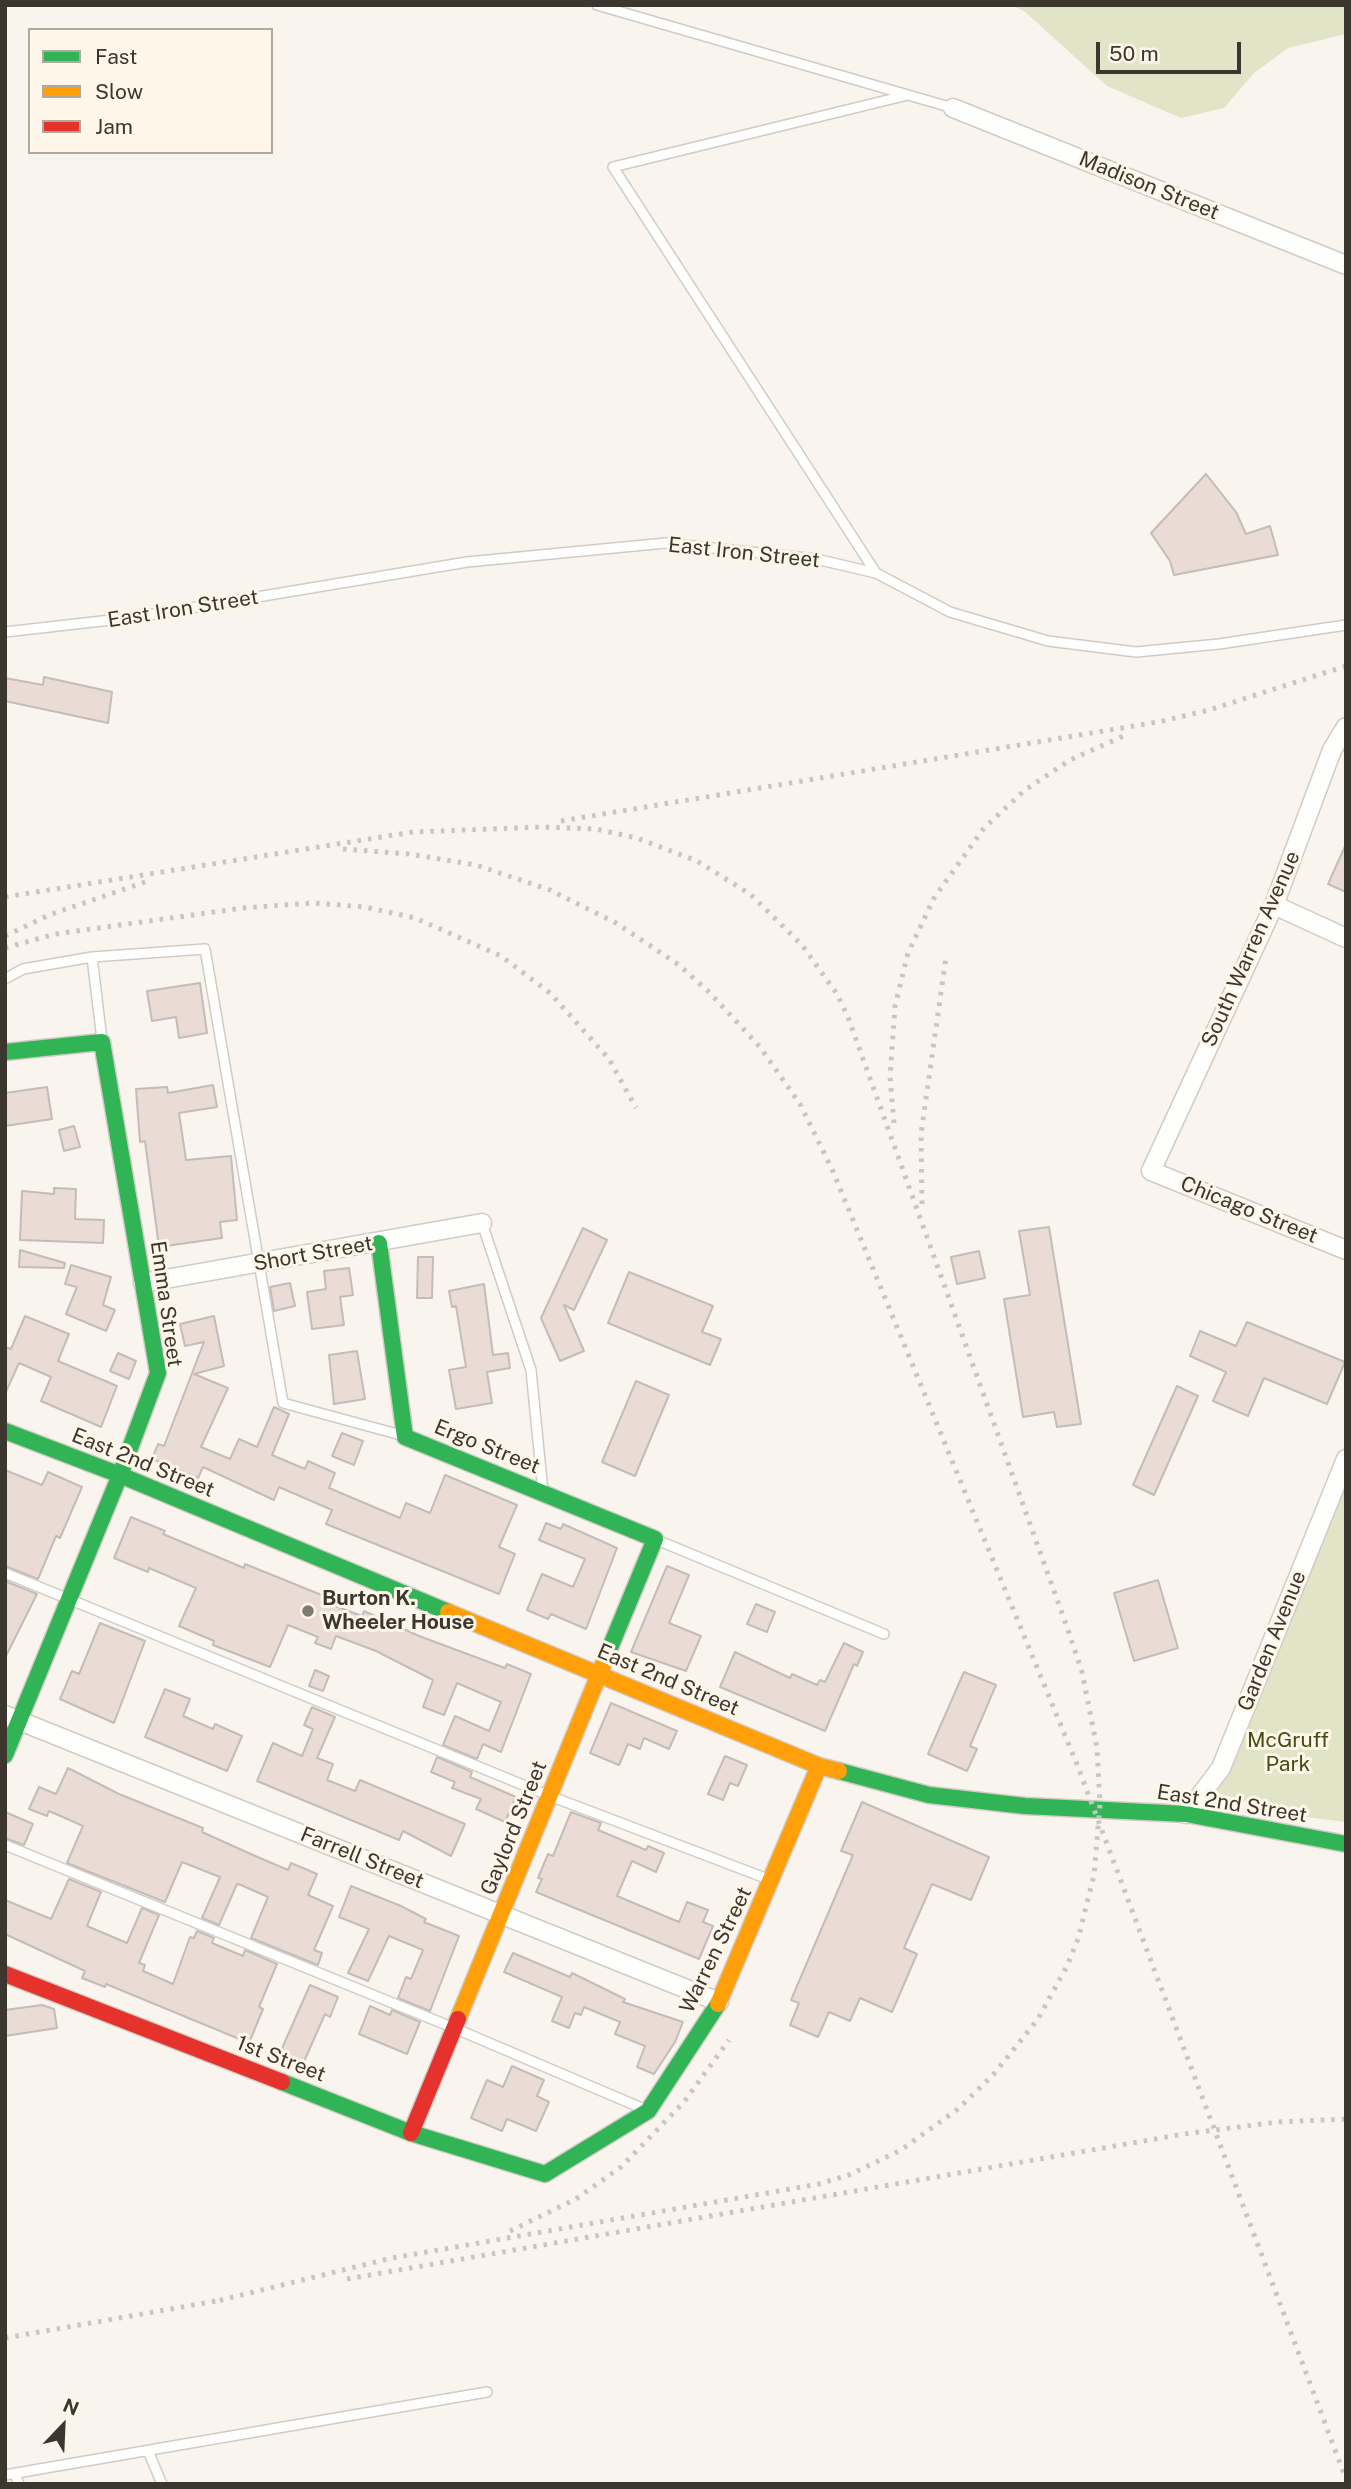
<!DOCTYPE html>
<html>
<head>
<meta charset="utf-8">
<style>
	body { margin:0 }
	#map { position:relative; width:1351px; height:2489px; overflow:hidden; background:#f9f5ee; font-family:"Public Sans",sans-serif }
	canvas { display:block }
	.frame { position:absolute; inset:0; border:7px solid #3c372e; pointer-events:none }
	.legend { position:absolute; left:28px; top:28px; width:245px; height:126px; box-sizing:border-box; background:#fef6e9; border:2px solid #b0aa9e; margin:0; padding:9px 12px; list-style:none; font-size:21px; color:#3c372e }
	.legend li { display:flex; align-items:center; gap:14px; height:35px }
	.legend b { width:35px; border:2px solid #b0aa9e }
	.north { position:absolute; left:28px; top:2391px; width:70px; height:70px; -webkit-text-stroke:5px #fef6e9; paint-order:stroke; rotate:23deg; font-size:19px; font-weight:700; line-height:28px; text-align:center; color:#3c372e }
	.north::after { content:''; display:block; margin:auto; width:24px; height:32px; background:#3c372e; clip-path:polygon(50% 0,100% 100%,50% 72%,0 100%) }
	.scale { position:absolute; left:1096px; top:42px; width:145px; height:32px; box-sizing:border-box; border:4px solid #3c372e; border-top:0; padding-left:9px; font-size:21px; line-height:24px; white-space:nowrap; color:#3c372e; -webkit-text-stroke:5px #fef6e9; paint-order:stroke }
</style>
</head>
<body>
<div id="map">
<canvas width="1351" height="2489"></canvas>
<div class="frame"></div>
<ul class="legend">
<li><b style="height:9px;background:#30b455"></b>Fast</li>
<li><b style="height:9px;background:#ff9f0a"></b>Slow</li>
<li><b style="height:9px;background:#e5322d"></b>Jam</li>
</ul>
<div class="north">N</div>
<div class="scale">50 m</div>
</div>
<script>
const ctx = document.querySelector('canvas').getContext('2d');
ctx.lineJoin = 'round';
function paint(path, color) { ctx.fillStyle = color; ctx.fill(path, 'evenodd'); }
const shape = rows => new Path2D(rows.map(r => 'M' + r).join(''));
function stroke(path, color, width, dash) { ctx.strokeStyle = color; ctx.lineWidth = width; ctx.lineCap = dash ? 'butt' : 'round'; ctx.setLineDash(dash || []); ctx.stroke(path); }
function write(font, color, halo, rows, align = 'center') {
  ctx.font = font + ' "Public Sans",sans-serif'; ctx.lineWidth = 6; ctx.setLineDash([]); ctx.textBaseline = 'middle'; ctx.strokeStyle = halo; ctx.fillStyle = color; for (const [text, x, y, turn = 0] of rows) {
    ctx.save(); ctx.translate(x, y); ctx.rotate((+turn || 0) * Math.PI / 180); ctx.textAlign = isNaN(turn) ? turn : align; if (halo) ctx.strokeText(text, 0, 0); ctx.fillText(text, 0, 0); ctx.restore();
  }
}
paint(shape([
	[1011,5,1346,5,1346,34,1288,48,1254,73,1224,108,1181,118,1107,86,1024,11],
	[1346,1462,1346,1822,1297,1816,1211,1791]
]), '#e1e4c7');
const building = shape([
	[1206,474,1236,512,1246,534,1270,526,1278,555,1174,575,1170,561,1151,533,1206,474],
	[44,677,112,692,108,723,5,701,5,678,43,685,44,677],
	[1346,844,1346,892,1328,884,1346,844],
	[200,983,207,1033,179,1038,176,1017,152,1021,147,991,200,983],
	[213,1085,217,1107,179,1113,186,1160,231,1156,237,1220,220,1222,222,1238,159,1247,145,1141,140,1142,136,1089,167,1087,168,1093,213,1085],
	[47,1087,52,1119,5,1126,5,1093,47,1087],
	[74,1126,80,1147,64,1151,59,1130,74,1126],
	[54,1188,76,1189,75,1219,104,1220,103,1243,20,1240,22,1191,54,1194,54,1188],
	[1049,1227,1081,1424,1057,1427,1054,1412,1023,1417,1004,1299,1030,1295,1019,1231,1049,1227],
	[583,1228,607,1240,574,1310,564,1305,584,1351,560,1361,541,1318,583,1228],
	[20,1250,65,1263,64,1268,19,1267,20,1250],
	[979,1251,985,1278,957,1284,951,1257,979,1251],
	[418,1257,433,1257,432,1298,417,1298,418,1257],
	[71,1265,111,1277,103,1305,115,1310,106,1331,66,1314,77,1287,65,1284,71,1265],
	[349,1268,353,1295,340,1297,344,1325,312,1329,307,1292,326,1289,324,1271,349,1268],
	[629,1272,713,1306,702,1332,721,1339,710,1365,608,1323,629,1272],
	[290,1283,295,1306,274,1311,270,1287,290,1283],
	[484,1284,493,1355,508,1353,510,1368,487,1372,492,1403,456,1409,449,1370,466,1367,456,1306,452,1307,449,1291,484,1284],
	[25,1316,69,1334,58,1361,117,1386,101,1427,41,1401,51,1377,19,1363,5,1394,5,1347,11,1349,25,1316],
	[214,1316,224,1366,194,1374,228,1388,201,1447,230,1459,239,1439,257,1447,274,1407,289,1414,272,1455,305,1469,308,1461,335,1473,329,1488,400,1518,406,1503,430,1513,445,1475,517,1505,499,1547,515,1554,499,1594,326,1524,332,1510,279,1487,274,1500,203,1467,198,1478,152,1459,158,1444,164,1446,204,1342,185,1346,180,1324,214,1316],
	[1247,1322,1345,1362,1327,1404,1264,1378,1248,1416,1213,1401,1226,1372,1190,1356,1200,1331,1236,1346,1247,1322],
	[357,1351,365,1399,334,1404,329,1355,357,1351],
	[118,1353,136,1361,129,1379,110,1371,118,1353],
	[636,1381,669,1395,635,1476,602,1462,636,1381],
	[1177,1386,1198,1396,1154,1495,1133,1485,1177,1386],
	[342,1433,363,1441,354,1465,332,1456,342,1433],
	[5,1470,42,1485,48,1472,82,1487,60,1538,56,1536,38,1579,5,1566,5,1470],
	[131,1517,165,1531,163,1534,244,1568,245,1564,329,1598,327,1603,362,1616,364,1611,419,1636,505,1668,507,1664,531,1674,501,1752,483,1744,477,1759,443,1745,455,1716,489,1731,501,1702,457,1683,444,1715,423,1707,433,1680,376,1651,336,1636,331,1649,315,1643,318,1637,288,1625,270,1667,213,1645,214,1641,179,1626,196,1588,149,1568,148,1572,114,1558,131,1517],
	[546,1523,561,1529,563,1524,617,1548,586,1629,551,1614,548,1619,527,1610,542,1574,573,1587,585,1559,539,1540,546,1523],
	[667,1566,689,1575,669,1623,701,1636,686,1671,631,1652,667,1566],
	[1158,1580,1178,1648,1134,1661,1114,1593,1158,1580],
	[5,1581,37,1594,5,1658,5,1581],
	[756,1604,775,1612,767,1632,747,1624,756,1604],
	[100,1623,145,1641,114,1723,60,1699,72,1671,79,1674,100,1623],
	[844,1643,863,1652,857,1666,854,1664,825,1731,720,1687,735,1652,790,1678,792,1674,817,1685,820,1680,825,1682,844,1643],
	[315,1670,329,1676,323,1691,309,1686,315,1670],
	[964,1672,996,1685,970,1746,977,1749,967,1771,928,1754,964,1672],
	[165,1689,190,1699,183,1716,213,1729,215,1724,242,1736,227,1771,145,1737,165,1689],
	[611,1703,677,1731,669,1749,644,1738,640,1749,628,1744,619,1765,590,1753,611,1703],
	[312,1707,335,1717,317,1758,333,1764,327,1780,355,1791,360,1780,465,1824,451,1856,403,1831,399,1840,257,1781,273,1743,302,1756,313,1729,304,1725,312,1707],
	[725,1756,747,1765,738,1786,730,1783,723,1800,708,1794,725,1756],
	[437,1757,472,1772,470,1777,516,1797,505,1822,476,1809,481,1799,452,1788,455,1782,431,1772,437,1757],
	[68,1768,119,1794,203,1828,202,1832,253,1855,288,1870,291,1863,317,1874,308,1895,333,1906,314,1950,322,1953,318,1965,251,1938,268,1897,241,1885,237,1884,219,1925,202,1918,220,1877,182,1862,165,1902,67,1863,83,1826,49,1811,47,1816,29,1809,39,1787,56,1794,68,1768],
	[862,1802,989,1857,971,1900,932,1884,904,1948,917,1954,892,2012,860,1998,850,2021,829,2012,818,2037,790,2025,799,2003,791,2000,853,1855,841,1851,862,1802],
	[5,1812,33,1824,24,1845,5,1838,5,1812],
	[571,1812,601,1823,598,1830,646,1850,648,1846,664,1853,656,1872,632,1861,617,1896,679,1922,687,1902,708,1910,703,1922,713,1926,699,1959,536,1892,542,1879,538,1878,548,1854,553,1856,571,1812],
	[69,1879,101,1892,87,1926,127,1943,142,1908,159,1915,139,1963,145,1965,143,1971,173,1984,190,1937,194,1938,197,1931,214,1938,212,1943,243,1956,245,1950,277,1964,259,2007,263,2009,249,2043,106,1984,105,1987,82,1978,85,1971,5,1934,5,1900,51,1919,69,1879],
	[351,1886,401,1906,426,1919,424,1922,459,1936,430,2011,398,1998,406,1977,411,1979,423,1950,389,1936,368,1981,348,1973,369,1929,339,1917,351,1886],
	[513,1953,570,1977,572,1973,625,1999,623,2002,683,2022,675,2042,654,2074,637,2067,645,2046,615,2034,620,2022,584,2007,581,2015,575,2013,569,2028,552,2021,562,1997,504,1972,513,1953],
	[310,1985,338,1997,330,2017,325,2014,302,2066,279,2055,310,1985],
	[42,2005,54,2009,57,2028,5,2036,5,2010,42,2005],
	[370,2006,390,2015,392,2010,420,2022,407,2054,359,2034,370,2006],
	[512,2066,544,2080,537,2096,549,2102,536,2131,507,2119,502,2131,471,2118,487,2080,503,2087,512,2066]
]);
paint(building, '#eadcd5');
stroke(building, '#c3bcb8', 2);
const lane = shape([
	[597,5,953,108],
	[876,573,613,167,908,95],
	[5,632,137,617,467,562,666,543,816,559,876,573,950,612,1048,641,1136,652,1219,644,1346,625],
	[5,979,23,969,92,957],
	[102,1040,92,957,205,949,283,1403,401,1435],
	[482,1223,531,1370,543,1492],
	[657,1540,884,1634],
	[5,1573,550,1796,768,1879],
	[5,1845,454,2028,644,2109],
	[148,2451,162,2484],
	[15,2474,19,2484],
	[5,2475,487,2392]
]);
const street = shape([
	[953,108,1346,265],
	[1346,727,1332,750,1274,905,1151,1171,1346,1250],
	[1274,905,1346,938],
	[143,1283,482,1223],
	[5,1715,719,2002],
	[1186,1814,1221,1768,1346,1459]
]);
const fast = shape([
	[5,1052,102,1042,158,1373,120,1475,5,1755],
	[379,1243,405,1437,655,1539,607,1655],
	[5,1431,120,1475,448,1612],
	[839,1771,929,1795,1025,1806,1186,1814,1346,1844],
	[282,2082,411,2133,545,2174,648,2111,718,2004]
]);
const slow = shape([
	[448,1612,819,1766,839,1771],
	[718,2004,819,1766],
	[458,2019,607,1655]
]);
const jam = shape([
	[5,1974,282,2082],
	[411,2133,458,2019]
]);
stroke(lane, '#d0ccc5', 12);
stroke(street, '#d0ccc5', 21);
stroke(fast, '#d0ccc5', 19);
stroke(slow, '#d0ccc5', 19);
stroke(jam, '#d0ccc5', 19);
stroke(lane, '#fefefc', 9);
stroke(street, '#fefefc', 18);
stroke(fast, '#30b455', 16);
stroke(slow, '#ff9f0a', 16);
stroke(jam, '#e5322d', 16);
stroke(shape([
	[561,821,1158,722,1209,710,1346,666],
	[343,849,409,854,476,865,550,890,616,923,679,965,709,992,760,1047,800,1104,832,1169,1078,1767,1346,2479],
	[5,897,413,832,542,827,596,829,637,838,697,861,750,894,802,945,837,994,848,1017,1067,1627,1082,1672,1097,1748,1100,1804,1094,1875,1078,1939,1067,1966,1038,2019,993,2075,958,2109,901,2150,849,2175,819,2184,392,2258,213,2302],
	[5,936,49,915,148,881],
	[5,948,55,934,243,908,314,903,365,907,415,918,501,956,550,993,609,1059,636,1108],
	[894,1123,890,1077,895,1006,908,953,934,898,984,828,1025,790,1070,760,1128,734],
	[922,1204,921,1134,946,957],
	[510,2231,576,2199,621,2167,684,2102,729,2040],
	[347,2279,1184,2134,1277,2122,1346,2119],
	[5,2338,222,2300]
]), '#c8c6c4', 5, [3.5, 7]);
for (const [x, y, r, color] of [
	[308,1611,7,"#7e7a71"]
]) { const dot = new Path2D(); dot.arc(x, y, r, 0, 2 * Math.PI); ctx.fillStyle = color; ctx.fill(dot); stroke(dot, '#fef6e9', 2.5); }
write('21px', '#3c372e', '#fef6e9', [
	["Madison Street",1149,186,22],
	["East Iron Street",744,553,6],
	["East Iron Street",183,609,-9],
	["South Warren Avenue",1251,949,-66],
	["Chicago Street",1249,1210,22],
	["Short Street",313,1254,-10],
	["Emma Street",166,1304,82],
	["Ergo Street",487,1447,22],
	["East 2nd Street",143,1463,22],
	["Garden Avenue",1272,1641,-68],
	["East 2nd Street",668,1680,23],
	["East 2nd Street",1232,1804,9],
	["Gaylord Street",514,1828,-68],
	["Farrell Street",362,1858,22],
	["Warren Street",716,1950,-64],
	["1st Street",281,2059,21]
]);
write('bold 21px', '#3c372e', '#fef6e9', [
	["Burton K.",322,1599],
	["Wheeler House",322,1623]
], 'left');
write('21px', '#454d13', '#fef6e9', [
	["McGruff",1288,1741],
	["Park",1288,1765]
]);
</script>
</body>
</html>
